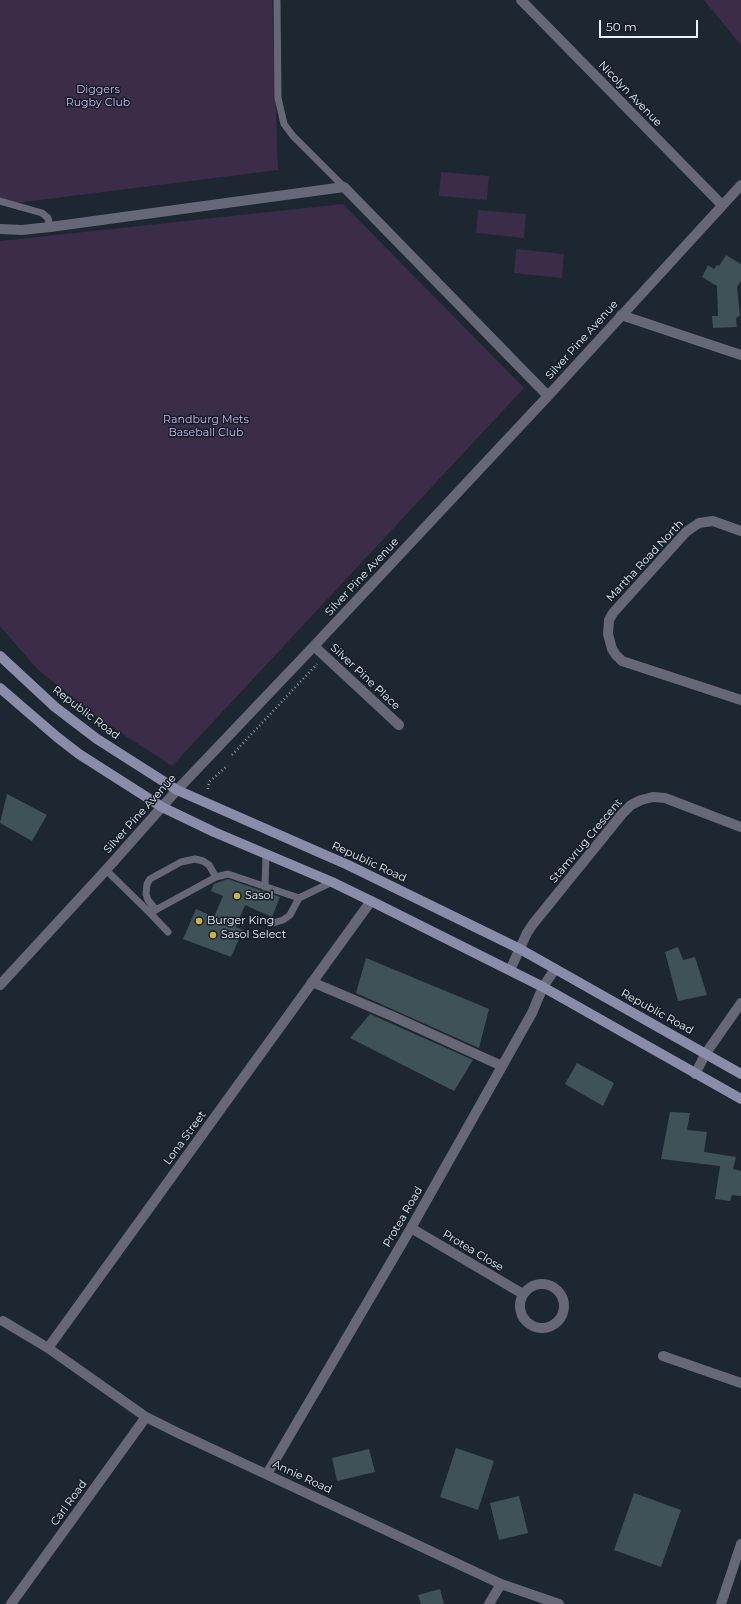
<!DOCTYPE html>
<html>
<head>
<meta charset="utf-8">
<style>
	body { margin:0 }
	#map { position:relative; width:741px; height:1604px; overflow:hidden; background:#1c2732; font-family:Montserrat,sans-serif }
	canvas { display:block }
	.scale { position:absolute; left:599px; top:20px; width:99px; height:18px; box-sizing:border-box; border:2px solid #eaf1f8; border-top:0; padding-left:5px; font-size:12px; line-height:14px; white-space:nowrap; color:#eaf1f8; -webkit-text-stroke:3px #131d28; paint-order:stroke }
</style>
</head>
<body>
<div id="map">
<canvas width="741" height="1604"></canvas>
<div class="scale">50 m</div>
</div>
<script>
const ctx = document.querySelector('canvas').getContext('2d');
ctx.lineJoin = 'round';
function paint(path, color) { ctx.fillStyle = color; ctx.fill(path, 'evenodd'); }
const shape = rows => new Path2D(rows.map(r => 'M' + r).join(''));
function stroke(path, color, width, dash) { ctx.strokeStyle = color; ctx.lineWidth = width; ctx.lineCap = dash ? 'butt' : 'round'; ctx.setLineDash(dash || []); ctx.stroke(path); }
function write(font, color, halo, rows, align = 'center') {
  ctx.font = font + ' Montserrat,sans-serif'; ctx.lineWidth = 3; ctx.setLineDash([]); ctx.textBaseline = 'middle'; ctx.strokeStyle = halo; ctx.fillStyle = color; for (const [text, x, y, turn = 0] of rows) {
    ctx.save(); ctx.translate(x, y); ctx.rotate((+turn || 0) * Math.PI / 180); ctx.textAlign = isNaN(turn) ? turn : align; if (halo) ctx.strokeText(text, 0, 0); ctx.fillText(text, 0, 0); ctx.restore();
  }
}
paint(shape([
	[0,0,272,0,278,170,0,205],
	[704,0,741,0,741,45],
	[441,172,489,176,487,200,439,196],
	[343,204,524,388,172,766,103,721,38,670,0,626,0,241],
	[478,210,526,214,524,238,476,233],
	[516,249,564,254,562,278,514,273]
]), '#3b2c48');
paint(shape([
	[726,255,741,264,741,281,737,287,740,316,737,317,736,319,737,327,713,328,712,316,718,316,717,286,702,277,708,265,714,269,717,265,719,266],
	[7,794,47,815,32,841,0,823],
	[228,879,280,897,272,917,245,905,236,927,243,930,231,957,183,939,196,909,214,917,223,896,211,891,214,884],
	[678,947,683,960,695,957,707,995,678,1001,665,952],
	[366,958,489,1009,479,1048,356,993],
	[370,1014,473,1060,454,1091,350,1038],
	[577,1063,614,1083,603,1106,565,1084],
	[670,1112,690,1113,687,1130,707,1132,704,1152,736,1157,733,1169,741,1171,741,1196,732,1195,730,1201,715,1199,720,1166,661,1159],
	[456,1448,494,1461,478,1510,440,1497],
	[369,1449,375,1472,337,1481,332,1458],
	[634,1493,681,1510,661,1567,614,1550],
	[519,1496,528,1533,499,1540,490,1503],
	[440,1589,444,1604,421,1604,418,1595]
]), '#3f5257');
stroke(shape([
	[232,755,317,664],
	[208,789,209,782,227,766]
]), '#8d969e', 2.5, [1, 3]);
stroke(shape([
	[277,0,278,98,284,124,293,136,344,187],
	[0,201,42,213,48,218,50,227],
	[106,870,150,913,216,877,228,874,299,898],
	[265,887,266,854],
	[156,910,148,900,146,894,147,884,150,879,181,862,195,859,203,861,209,865,216,877],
	[150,913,168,932],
	[273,923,283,920,290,915,299,898,332,882]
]), '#666878', 7);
stroke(shape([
	[521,0,722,205],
	[0,229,22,230,50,227,344,187,548,396],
	[621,315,741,355],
	[741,531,713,521,699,523,686,532,613,613,609,620,608,634,612,649,616,655,622,661,741,700],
	[314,646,399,725],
	[510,970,527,933,533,924,622,814,631,805,641,800,653,797,665,798,741,827],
	[312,982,392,1016,502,1066],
	[0,985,106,870,177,790,314,646,548,396,741,185],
	[695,1074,706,1053,741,1003],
	[411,1228,523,1294],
	'520 1306a22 22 0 1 1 44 0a22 22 0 1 1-44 0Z',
	[3,1321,48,1348,146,1417,178,1433,501,1584,559,1604],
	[48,1348,371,901],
	[663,1356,741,1383],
	[267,1474,411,1228,532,1013,543,987,555,969],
	[11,1604,146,1417],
	[489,1604,501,1584],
	[721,1604,741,1544]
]), '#666878', 10);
stroke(shape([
	[0,656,55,707,97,739,177,790,348,865,520,949,741,1074],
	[0,688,57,737,79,754,162,807,214,832,332,882,371,901,543,987,741,1099]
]), '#8a8da7', 10);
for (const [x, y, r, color] of [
	[237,896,4,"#d1b736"],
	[199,921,4,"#d1b736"],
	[213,935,4,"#d1b736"]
]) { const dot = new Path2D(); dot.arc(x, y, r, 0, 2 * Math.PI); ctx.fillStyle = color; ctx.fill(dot); stroke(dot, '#131d28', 1.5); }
write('11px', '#d5b6f0', '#131d28', [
	["Diggers",98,90],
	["Rugby Club",98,103],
	["Randburg Mets",206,420],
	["Baseball Club",206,433]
]);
write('11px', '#eaf1f8', '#131d28', [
	["Nicolyn Avenue",630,94,46],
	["Silver Pine Avenue",582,340,-48],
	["Martha Road North",645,561,-47],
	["Silver Pine Avenue",362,577,-47],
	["Silver Pine Place",365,677,43],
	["Republic Road",86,713,37],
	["Silver Pine Avenue",140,814,-48],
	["Stamvrug Crescent",586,841,-50],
	["Republic Road",369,862,25],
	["Republic Road",657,1012,29],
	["Lona Street",185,1138,-54],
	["Protea Road",403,1217,-60],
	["Protea Close",473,1251,31],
	["Annie Road",302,1477,25],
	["Carl Road",69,1503,-54]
]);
write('11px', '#eaf1f8', '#131d28', [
	["Sasol",245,896],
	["Burger King",207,921],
	["Sasol Select",221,935]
], 'left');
</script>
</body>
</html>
